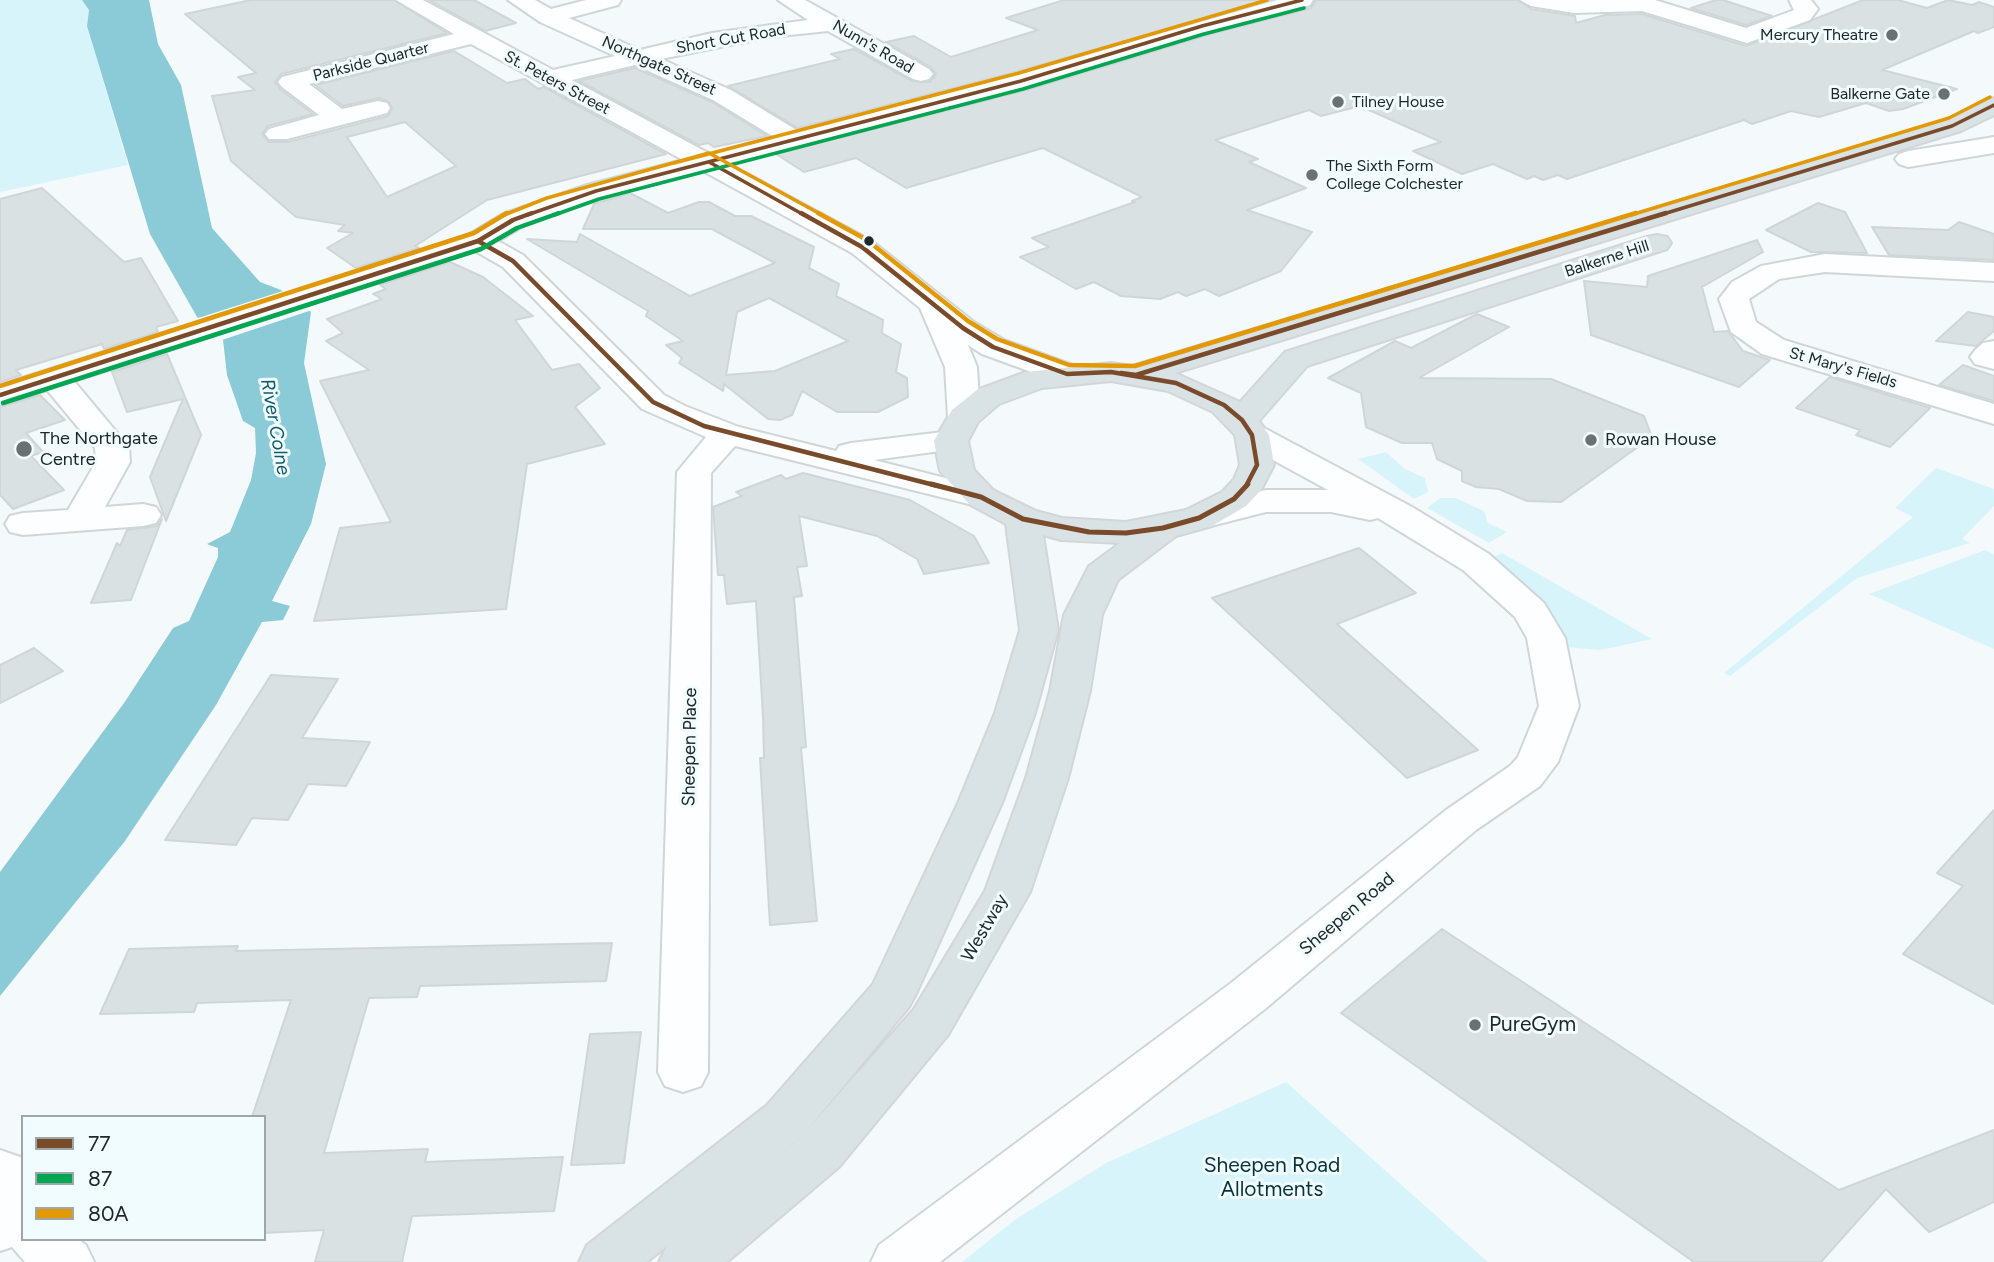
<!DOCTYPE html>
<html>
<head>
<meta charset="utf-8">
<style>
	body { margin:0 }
	#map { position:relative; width:1994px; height:1262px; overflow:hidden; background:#f4fafc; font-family:Figtree,sans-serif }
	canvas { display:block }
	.legend { position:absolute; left:21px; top:1115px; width:245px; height:126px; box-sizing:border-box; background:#f1fcff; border:2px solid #9da7a9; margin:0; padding:9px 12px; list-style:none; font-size:21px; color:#202729 }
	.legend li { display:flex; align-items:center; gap:14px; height:35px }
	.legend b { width:35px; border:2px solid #9da7a9 }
</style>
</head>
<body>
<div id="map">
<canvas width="1994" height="1262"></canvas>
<ul class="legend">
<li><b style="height:9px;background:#7a4b2a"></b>77</li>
<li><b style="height:9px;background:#00a651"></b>87</li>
<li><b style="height:9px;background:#e29904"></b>80A</li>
</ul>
</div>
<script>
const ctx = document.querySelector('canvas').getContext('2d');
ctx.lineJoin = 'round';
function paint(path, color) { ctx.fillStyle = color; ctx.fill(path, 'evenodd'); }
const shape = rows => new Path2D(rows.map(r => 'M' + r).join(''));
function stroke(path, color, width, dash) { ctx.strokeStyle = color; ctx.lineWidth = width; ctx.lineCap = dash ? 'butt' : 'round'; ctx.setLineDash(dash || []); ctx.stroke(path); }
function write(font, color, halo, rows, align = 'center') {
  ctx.font = font + ' Figtree,sans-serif'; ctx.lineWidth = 6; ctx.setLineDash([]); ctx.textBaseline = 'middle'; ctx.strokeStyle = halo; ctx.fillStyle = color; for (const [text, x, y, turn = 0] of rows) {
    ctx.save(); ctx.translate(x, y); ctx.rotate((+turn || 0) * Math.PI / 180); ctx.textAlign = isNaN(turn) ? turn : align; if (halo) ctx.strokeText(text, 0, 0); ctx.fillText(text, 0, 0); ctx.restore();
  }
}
paint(shape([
	[0,0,82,0,89,10,87,26,128,165,0,192],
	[1386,452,1405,469,1425,478,1428,492,1414,499,1358,459],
	[1936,468,1994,489,1994,506,1962,539,1970,543,1857,578,1730,676,1724,673,1913,517,1895,508],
	[1440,498,1456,498,1484,511,1488,523,1507,532,1489,543,1427,508],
	[1985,550,1994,554,1994,649,1869,594],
	[1502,553,1652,639,1601,650,1564,647,1492,558],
	[1286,1082,1488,1262,962,1262,1016,1219,1106,1163]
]), '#d7f4fb');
paint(shape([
	[82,0,149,0,158,44,181,85,212,228,260,282,281,290,311,312,304,363,326,464,311,524,272,601,290,606,283,620,262,622,216,705,125,841,0,996,0,872,124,703,173,628,189,621,218,557,218,548,207,544,230,532,251,480,256,453,255,428,243,421,227,375,223,340,197,317,150,234,87,26,89,10]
]), '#8bcad7');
paint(shape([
	[286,290,312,310,219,341,195,319]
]), '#f4fafc');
const building = shape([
	[251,0,394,0,447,33,281,74,275,82,280,89,313,114,268,126,262,134,269,142,288,142,388,116,392,109,389,102,379,98,343,106,315,85,454,51,507,83,525,79,538,89,544,87,666,154,487,200,415,246,419,248,356,268,327,248,353,233,338,231,345,225,296,217,231,161,212,96,255,90,238,77,256,73,185,14,251,0],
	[405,122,456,166,387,197,347,137,405,122],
	[429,0,474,0,516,23,485,31,429,0],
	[1064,0,1268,0,1012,73,798,128,728,86,840,59,831,54,854,49,912,81,930,82,936,74,931,67,886,42,914,36,951,57,1038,30,1006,18,1064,0],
	[1316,0,1518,0,1531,9,1575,16,1576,23,1605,15,1642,14,1746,46,1863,0,1898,0,1927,8,1948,0,1972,5,1979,2,1994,7,1994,27,1978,33,1974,31,1882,70,1957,89,1903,109,1889,111,1866,103,1819,117,1791,111,1752,124,1744,120,1567,179,1558,175,1543,180,1534,176,1527,179,1493,164,1462,174,1413,151,1441,142,1360,106,1321,116,1309,110,1215,140,1258,159,1249,162,1306,188,1247,210,1312,232,1281,271,1219,296,1205,289,1186,296,1178,292,1160,299,1121,296,1094,282,1076,289,1020,257,1049,247,1032,238,1135,202,1132,201,1142,197,1043,148,906,188,856,158,804,172,776,154,1030,89,1211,34,1311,8,1316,0],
	[1716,0,1723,0,1772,16,1746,25,1691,8,1716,0],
	[635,68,712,102,767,136,714,147,708,143,699,145,579,81,635,68],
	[42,188,124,262,141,258,178,321,156,327,158,332,104,349,102,344,16,370,21,375,0,382,0,199,42,188],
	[630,193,668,213,699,202,709,202,735,216,751,216,814,247,809,268,839,284,836,296,883,320,882,333,901,344,896,372,907,378,908,397,878,412,837,412,802,391,792,415,780,420,768,419,724,384,723,391,679,363,682,358,666,345,683,341,646,316,648,311,527,239,577,242,580,234,690,296,775,263,712,229,583,229,594,204,630,193],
	[769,298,848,341,775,371,726,375,737,312,769,298],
	[1818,203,1845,212,1867,253,1811,252,1766,230,1818,203],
	[1959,222,1994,234,1994,260,1889,255,1872,227,1948,230,1959,222],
	[1757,240,1763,252,1702,287,1714,332,1728,331,1743,351,1770,360,1739,387,1591,335,1584,281,1647,287,1648,276,1757,240],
	[450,262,483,277,533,316,515,320,552,370,579,364,600,388,575,407,605,444,527,464,506,609,314,621,340,528,391,522,320,381,369,370,326,341,343,333,327,319,382,299,373,294,386,289,380,285,450,262],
	[1968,312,1994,317,1994,331,1976,346,1936,341,1968,312],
	[1477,314,1509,327,1419,378,1551,379,1644,416,1652,437,1561,502,1527,501,1499,489,1476,487,1462,481,1462,471,1437,459,1432,443,1402,443,1366,427,1361,393,1328,378,1395,341,1411,348,1477,314],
	[167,354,201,435,166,521,150,477,183,399,127,412,112,372,167,354],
	[1963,365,1994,376,1994,401,1939,385,1963,365],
	[1830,377,1930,408,1890,447,1856,435,1860,430,1796,408,1830,377],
	[40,395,65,420,26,433,43,452,31,456,64,490,13,509,0,495,0,407,40,395],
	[803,473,910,500,974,536,989,563,924,574,917,559,877,536,799,516,807,566,797,567,802,596,794,597,806,747,801,748,817,921,770,925,760,758,764,758,763,716,756,601,727,604,724,575,718,575,713,507,742,496,736,492,781,475,786,479,803,473],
	[162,519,131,600,91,603,117,543,120,546,127,530,157,526,162,519],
	[1359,548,1416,593,1337,624,1478,750,1407,778,1212,598,1359,548],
	[34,648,63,671,0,703,0,665,34,648],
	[271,675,338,679,302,738,370,742,346,786,308,784,288,820,252,818,236,845,165,840,271,675],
	[1994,810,1994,1004,1903,954,1963,886,1937,873,1994,810],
	[1442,929,1839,1190,1994,1130,1994,1202,1929,1232,1886,1189,1821,1262,1694,1262,1341,1013,1442,929],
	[612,943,606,981,420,986,417,997,369,998,324,1153,428,1149,425,1162,563,1157,554,1211,412,1216,402,1262,315,1262,324,1230,264,1233,264,1117,252,1117,291,1000,197,1003,194,1012,100,1014,129,949,238,946,236,951,612,943],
	[641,1032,624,1163,571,1165,590,1034,641,1032]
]);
paint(building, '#dae1e3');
stroke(building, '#d0d6d8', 2);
const minor = shape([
	[396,0,423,0,553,70,615,56,540,22,508,0,535,0,551,9,586,0,621,0,618,5,569,18,640,50,712,33,808,20,778,0,805,0,929,69,933,74,929,79,921,81,913,79,828,31,770,37,661,59,731,90,798,131,1013,76,1277,0,1313,0,1310,5,1210,31,1029,86,729,164,872,241,974,322,1004,340,1078,367,1083,374,1078,381,1067,383,1056,381,982,354,968,345,977,367,980,417,976,424,964,427,952,424,948,417,945,367,920,308,852,253,703,171,605,197,523,226,498,241,523,255,664,395,685,406,739,427,836,451,839,446,851,443,951,431,963,434,968,441,963,448,874,460,993,490,998,497,993,504,981,507,735,446,711,473,708,1072,701,1086,683,1092,665,1086,658,1072,677,472,706,437,642,409,503,267,475,251,74,381,129,447,130,462,105,507,143,504,156,507,161,515,156,523,143,526,23,535,10,532,5,524,10,516,23,513,68,510,96,462,95,448,47,390,0,405,0,385,468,235,503,214,587,185,683,160,471,44,309,84,342,109,378,101,387,103,390,108,387,113,287,139,269,139,265,134,269,129,319,115,282,87,278,82,282,77,454,34,396,0],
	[635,65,713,100,774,137,710,154,572,80,635,65],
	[1520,0,1655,0,1746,28,1794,10,1789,0,1811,0,1818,9,1810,20,1747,43,1642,11,1574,13,1531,6,1520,0],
	[1994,137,1994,153,1908,167,1899,164,1895,159,1899,154,1908,151,1994,137],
	[1825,254,1994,263,1994,281,1825,272,1779,279,1749,299,1756,322,1784,340,1994,404,1994,424,1762,354,1731,332,1719,299,1732,282,1761,266,1825,254],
	[1994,341,1994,369,1975,364,1970,357,1975,350,1983,343,1994,341],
	[1252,425,1264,428,1412,507,1489,554,1544,603,1565,638,1579,706,1558,762,1540,786,1476,830,1265,1009,940,1262,871,1262,879,1245,1231,983,1446,810,1510,766,1518,757,1539,706,1527,638,1515,617,1463,570,1378,518,1370,520,1331,512,1266,512,1199,529,1186,526,1181,518,1186,510,1266,490,1328,490,1240,442,1235,435,1240,428,1252,425],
	[0,1150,23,1158,23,1239,78,1239,86,1245,94,1262,25,1262,12,1247,0,1251,0,1150]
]);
const major = shape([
	[1994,98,1994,115,1961,131,1175,373,1240,402,1285,352,1647,237,1657,235,1667,237,1671,243,1667,249,1307,366,1259,421,1269,435,1274,465,1261,490,1246,506,1212,526,1176,536,1118,580,1102,615,1090,691,1068,778,1030,892,948,1035,839,1167,727,1262,659,1262,667,1246,647,1262,579,1262,587,1245,767,1105,873,984,958,803,995,713,1020,630,1006,524,969,504,940,471,934,441,952,410,977,390,1026,372,1111,363,1132,366,1943,121,1994,98],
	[1111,381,1168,391,1213,412,1235,435,1240,465,1234,479,1222,492,1186,510,1126,522,1062,518,1036,511,993,490,974,470,968,441,978,422,999,404,1042,388,1111,381],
	[1043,535,1061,540,1120,543,1089,566,1064,615,1050,691,1026,778,985,891,914,1009,801,1137,733,1192,803,1135,909,1007,916,994,1002,803,1035,713,1058,630,1043,535]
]);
stroke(minor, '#cfd6d8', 4);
stroke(major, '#d3d6d8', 4);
paint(minor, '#fdfeff');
paint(major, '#d9e3e5');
stroke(shape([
	[709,162,804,215],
	[527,215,596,191,1021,81,1202,26,1302,0],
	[1660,215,1952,126,1994,105]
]), '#7a4b2a', 3.5);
stroke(shape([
	[801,213,862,247,963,328,993,347,1067,374,1111,372,1176,383,1224,405,1242,420,1252,435,1257,465,1246,486],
	[478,241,513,261,653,402,704,426,938,486],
	[1121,373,1136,375,1666,213],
	[0,395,478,241,513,220,532,213]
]), '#7a4b2a', 4.5);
stroke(shape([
	[931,484,981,497,1023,519,1089,532,1126,533,1163,528,1199,518,1234,499,1248,484]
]), '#7a4b2a', 5);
stroke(shape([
	[554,215,599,199,1023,89,1204,34,1304,8]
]), '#00a651', 3.5);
stroke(shape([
	[3,403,481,249,517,228,559,213]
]), '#00a651', 4.5);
stroke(shape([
	[674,163,1019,73,1267,0],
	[504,215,547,198,709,153,822,215],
	[1631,215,1949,118,1990,97]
]), '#e29904', 3.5);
stroke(shape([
	[818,213,867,240,968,321,997,339,1069,365,1135,366,1636,213],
	[0,386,474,233,507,213]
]), '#e29904', 4.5);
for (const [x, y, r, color] of [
	[1892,35,7,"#6a7173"],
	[1944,94,7,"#6a7173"],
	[1338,102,7,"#6a7173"],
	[1312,175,7,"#6a7173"],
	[869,241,6,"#202729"],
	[1591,440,7,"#6a7173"],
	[24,449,9,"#6a7173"],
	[1475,1025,7,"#6a7173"]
]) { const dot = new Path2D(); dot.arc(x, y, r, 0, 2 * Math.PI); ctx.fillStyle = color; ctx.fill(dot); stroke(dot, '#f1fcff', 2.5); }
write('16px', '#202729', '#f1fcff', [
	["Mercury Theatre",1878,35],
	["Balkerne Gate",1930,94],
	["Tilney House",1352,102,"left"],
	["The Sixth Form",1326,166,"left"],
	["College Colchester",1326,184,"left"]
], 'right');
write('16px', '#202729', '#f1fcff', [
	["Short Cut Road",731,39,-10],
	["Nunn's Road",873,47,30],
	["Parkside Quarter",371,62,-14],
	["Northgate Street",659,66,24],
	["St. Peters Street",557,83,28],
	["Balkerne Hill",1607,259,-18],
	["St Mary's Fields",1843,368,16]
]);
write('18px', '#202729', '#f1fcff', [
	["The Northgate",40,439],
	["Centre",40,460],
	["Rowan House",1605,440]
], 'left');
write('18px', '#202729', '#f1fcff', [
	["Sheepen Place",690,747,-89],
	["Sheepen Road",1347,914,-40],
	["Westway",985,928,-60]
]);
write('italic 19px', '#0f5967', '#f1fcff', [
	["River Colne",275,427,80]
]);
write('21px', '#202729', '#f1fcff', [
	["PureGym",1489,1025]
], 'left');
write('21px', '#07323a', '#f1fcff', [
	["Sheepen Road",1272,1166],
	["Allotments",1272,1190]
]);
</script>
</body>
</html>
